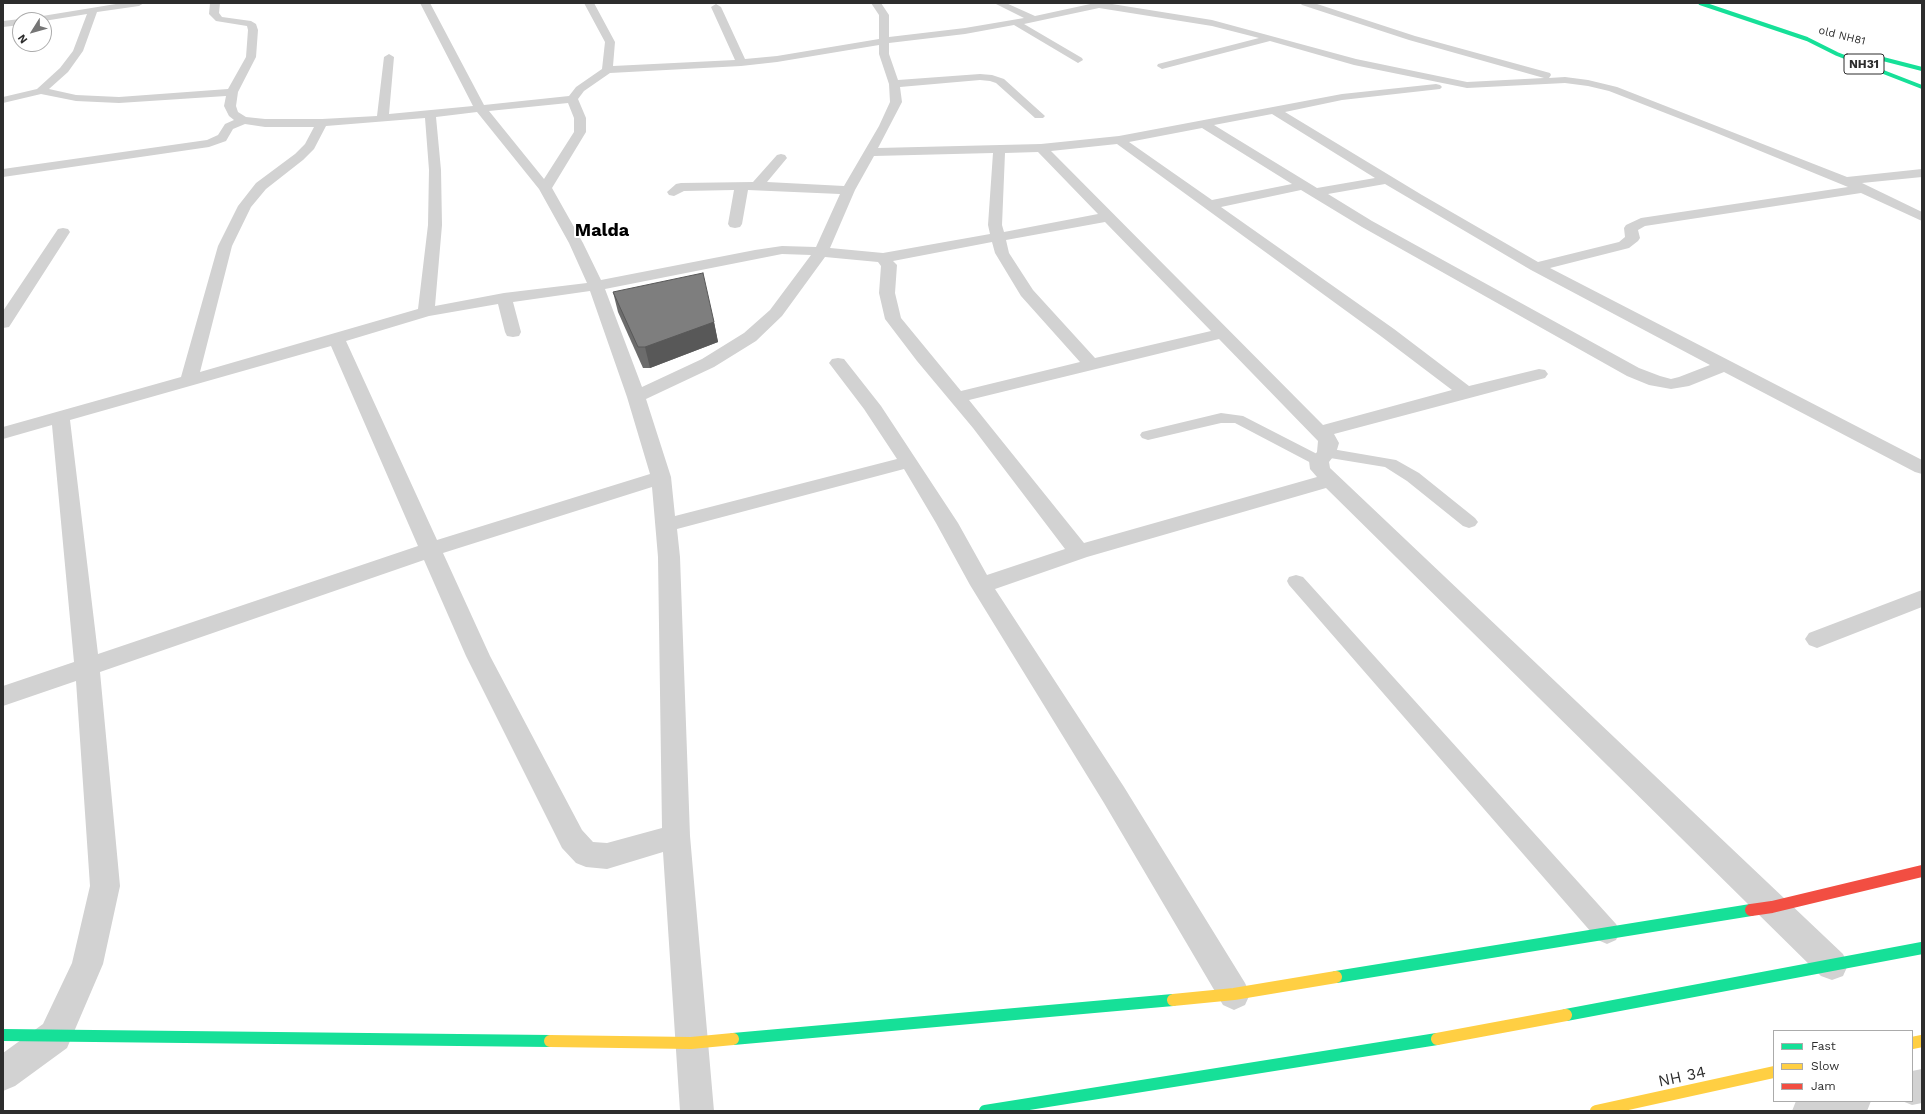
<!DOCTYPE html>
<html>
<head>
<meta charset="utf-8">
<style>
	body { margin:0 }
	#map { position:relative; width:1925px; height:1114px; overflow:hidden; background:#fff; font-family:"Work Sans",sans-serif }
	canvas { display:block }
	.frame { position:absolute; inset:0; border:4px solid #2d2d2d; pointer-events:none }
	.legend { position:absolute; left:1773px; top:1030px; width:140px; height:72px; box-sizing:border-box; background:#fff; border:1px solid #ababab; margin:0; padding:5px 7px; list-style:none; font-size:12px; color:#2d2d2d }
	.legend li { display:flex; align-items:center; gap:8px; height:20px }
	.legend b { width:20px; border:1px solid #ababab }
	.north { position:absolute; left:12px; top:12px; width:40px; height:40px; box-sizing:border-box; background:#fff; border:1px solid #ababab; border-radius:50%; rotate:233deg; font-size:11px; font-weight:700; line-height:16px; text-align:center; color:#2d2d2d }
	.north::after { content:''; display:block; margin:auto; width:14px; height:18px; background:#767676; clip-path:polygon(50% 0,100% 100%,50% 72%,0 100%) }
</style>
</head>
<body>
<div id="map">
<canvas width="1925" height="1114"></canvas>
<div class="frame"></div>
<ul class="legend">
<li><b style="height:5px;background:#16e098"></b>Fast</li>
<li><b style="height:5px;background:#ffcf43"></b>Slow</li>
<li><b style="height:5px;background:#f24e42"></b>Jam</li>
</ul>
<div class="north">N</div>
</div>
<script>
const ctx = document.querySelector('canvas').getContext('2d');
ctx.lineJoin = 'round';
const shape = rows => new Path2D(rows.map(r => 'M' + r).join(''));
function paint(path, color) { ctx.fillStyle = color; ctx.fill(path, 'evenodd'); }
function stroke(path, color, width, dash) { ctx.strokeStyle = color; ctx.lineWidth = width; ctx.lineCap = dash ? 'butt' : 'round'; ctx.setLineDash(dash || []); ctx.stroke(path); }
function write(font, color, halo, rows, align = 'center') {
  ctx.font = font + ' "Work Sans",sans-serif'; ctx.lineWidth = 4; ctx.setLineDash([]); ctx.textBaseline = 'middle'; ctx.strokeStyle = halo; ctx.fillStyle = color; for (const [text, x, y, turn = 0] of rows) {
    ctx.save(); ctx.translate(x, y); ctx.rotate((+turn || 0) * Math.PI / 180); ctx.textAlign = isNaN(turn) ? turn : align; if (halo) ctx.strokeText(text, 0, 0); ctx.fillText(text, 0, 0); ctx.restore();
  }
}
paint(shape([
	[1221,413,1243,416,1319,455,1318,453,1320,450,1326,448,1396,460,1419,473,1475,518,1478,522,1475,526,1469,528,1463,526,1407,481,1385,467,1324,457,1327,461,1325,464,1319,466,1313,464,1235,423,1221,423,1148,440,1142,438,1140,435,1142,432,1221,413],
	[1296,575,1303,577,1616,924,1620,932,1616,940,1607,944,1598,940,1289,585,1287,581,1289,577,1296,575]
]), '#d2d2d2');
paint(shape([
	[122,3,144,3,139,6,97,12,83,51,68,72,49,89,76,95,119,97,228,89,246,57,248,30,247,26,216,21,209,14,210,3,220,3,219,13,222,17,251,21,256,24,258,30,256,57,238,92,236,106,238,112,246,117,265,119,322,119,377,116,384,57,389,54,394,57,389,114,473,106,420,3,430,3,484,105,569,96,576,87,602,69,605,42,584,3,594,3,615,42,613,66,735,60,711,7,716,4,721,7,745,59,777,56,879,39,879,15,871,3,881,3,889,15,889,37,965,28,1024,18,994,3,1006,3,1035,16,1095,3,1113,3,1112,4,1212,20,1356,59,1467,82,1544,78,1409,40,1302,5,1300,3,1314,3,1415,36,1550,73,1551,75,1549,78,1565,77,1588,80,1617,87,1847,177,1922,169,1922,177,1862,183,1922,212,1922,221,1861,193,1645,226,1638,230,1640,238,1638,241,1629,248,1550,268,1922,460,1922,474,1915,472,1724,372,1689,386,1671,389,1649,385,1627,376,1362,227,1301,190,1221,207,1394,329,1469,386,1539,369,1545,370,1548,374,1545,378,1334,434,1339,443,1336,453,1329,462,1330,468,1843,954,1848,965,1843,976,1832,980,1821,976,1326,488,1087,557,995,589,1124,787,1245,983,1250,994,1245,1005,1234,1010,1223,1005,1104,803,970,585,936,523,904,469,677,529,680,557,690,836,714,1111,680,1111,663,852,607,869,586,867,576,863,562,848,466,656,424,560,100,672,120,886,103,964,67,1048,15,1086,3,1091,3,1053,43,1024,72,963,90,886,76,681,3,706,3,686,74,662,52,425,3,439,3,427,181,377,218,246,238,206,256,183,295,154,305,144,314,127,265,127,245,124,233,129,226,141,209,147,3,177,3,169,207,140,218,135,225,124,234,120,229,116,224,106,226,96,119,103,76,101,41,94,3,103,3,97,37,89,60,68,73,51,87,14,44,21,28,20,30,18,122,3],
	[1099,8,1212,26,1259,38,1158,64,1157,66,1162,69,1270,41,1354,65,1467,88,1565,83,1588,86,1609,91,1714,132,1848,187,1641,218,1626,225,1624,228,1625,237,1619,242,1538,262,1422,195,1285,112,1342,100,1440,89,1442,87,1440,85,1436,84,1342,94,1119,136,1041,144,878,148,902,102,900,87,980,80,990,81,996,83,1035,118,1043,118,1045,116,1004,79,992,75,980,74,898,80,889,54,889,43,965,34,1014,25,1078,63,1083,60,1082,58,1024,24,1099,8],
	[879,45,879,54,889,84,890,102,879,126,844,186,767,182,787,158,785,155,781,154,777,155,753,182,681,183,676,184,667,192,669,195,674,196,684,191,734,190,728,224,730,227,735,228,740,227,742,224,748,190,840,194,816,247,782,246,755,250,601,280,583,243,552,188,586,132,586,118,578,99,584,91,610,73,741,66,777,62,879,45],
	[568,103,574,118,574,132,544,179,489,111,568,103],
	[477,112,539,189,569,243,587,283,504,293,435,306,442,225,441,170,436,117,477,112],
	[1272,114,1375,178,1317,188,1214,125,1272,114],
	[425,118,429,170,428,225,418,309,200,372,232,246,251,207,266,189,303,160,314,149,326,126,425,118],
	[1202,128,1292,184,1212,200,1129,142,1202,128],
	[1117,144,1382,337,1452,390,1323,425,1051,151,1117,144],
	[1038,152,1098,214,1004,232,1002,225,1005,153,1038,152],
	[993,153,988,225,990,234,883,253,830,248,855,190,874,156,993,153],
	[1385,184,1531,270,1710,365,1679,377,1671,379,1660,376,1639,368,1372,221,1328,194,1385,184],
	[1105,222,1211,331,1095,358,1033,290,1009,253,1006,240,1105,222],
	[992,242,995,253,1021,296,1080,362,961,391,901,318,895,293,897,265,893,261,992,242],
	[782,254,811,255,770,310,744,333,702,359,642,387,605,289,782,254],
	[825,257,878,262,881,266,879,293,885,319,917,361,973,428,1065,549,987,575,958,523,881,406,844,359,838,358,832,359,829,363,864,409,897,459,675,516,671,477,646,399,714,367,756,341,782,316,825,257],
	[590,291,627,397,650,474,437,540,346,341,429,316,498,304,505,332,507,336,513,337,519,336,521,332,513,302,590,291],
	[1219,339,1318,441,1317,452,1309,461,1310,469,1317,477,1084,543,969,400,1219,339],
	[331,346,418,546,98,654,70,420,331,346],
	[652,487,658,557,662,828,607,843,593,842,582,830,490,656,443,553,652,487],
	[20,19,23,20,20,20,20,25,3,27,3,21,20,19],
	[63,228,68,229,70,232,9,327,3,328,3,311,58,229,63,228],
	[1922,590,1922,607,1817,648,1809,645,1805,639,1809,633,1922,590],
	[1922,1069,1922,1103,1912,1105,1902,1101,1912,1101,1912,1071,1922,1069],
	[1796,1101,1871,1101,1867,1111,1792,1111,1796,1101]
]), '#d2d2d2');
stroke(shape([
	[1700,3,1807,39],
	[1807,39,1837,54,1922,87],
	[1883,59,1922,69]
]), '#16e098', 4);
stroke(shape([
	[1336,977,1751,910],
	[1566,1015,1922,948],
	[3,1035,550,1041],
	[733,1039,1173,1000],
	[985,1111,1437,1039]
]), '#16e098', 12);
stroke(shape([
	[1173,1000,1234,994,1336,977],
	[1437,1039,1566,1015],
	[550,1041,691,1043,733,1039],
	[1912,1043,1922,1041],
	[1596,1111,1774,1072]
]), '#ffcf43', 12);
stroke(shape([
	[1751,910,1772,907,1922,871]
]), '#f24e42', 12);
paint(shape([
	[613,292,714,322,718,342,650,368,643,368,618,312]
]), '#6c6c6c');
paint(shape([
	[714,322,718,342,650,368,645,347]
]), '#585858');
const building = shape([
	[703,273,714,322,645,347,638,347,613,292,703,273]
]);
paint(building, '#7e7e7e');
stroke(building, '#585858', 1);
write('11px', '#2d2d2d', '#fff', [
	["old NH81",1842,36,14]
]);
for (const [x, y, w] of [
	[1864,64,40]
]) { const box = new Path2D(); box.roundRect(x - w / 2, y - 10, w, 20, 3); ctx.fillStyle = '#fff'; ctx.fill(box); stroke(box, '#2d2d2d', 1); }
write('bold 12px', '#2d2d2d', null, [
	["NH31",1864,64]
]);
write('16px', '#2d2d2d', '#fff', [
	["NH 34",1682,1077,-12]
]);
write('bold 18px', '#000', '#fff', [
	["Malda",602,231]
]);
</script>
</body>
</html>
